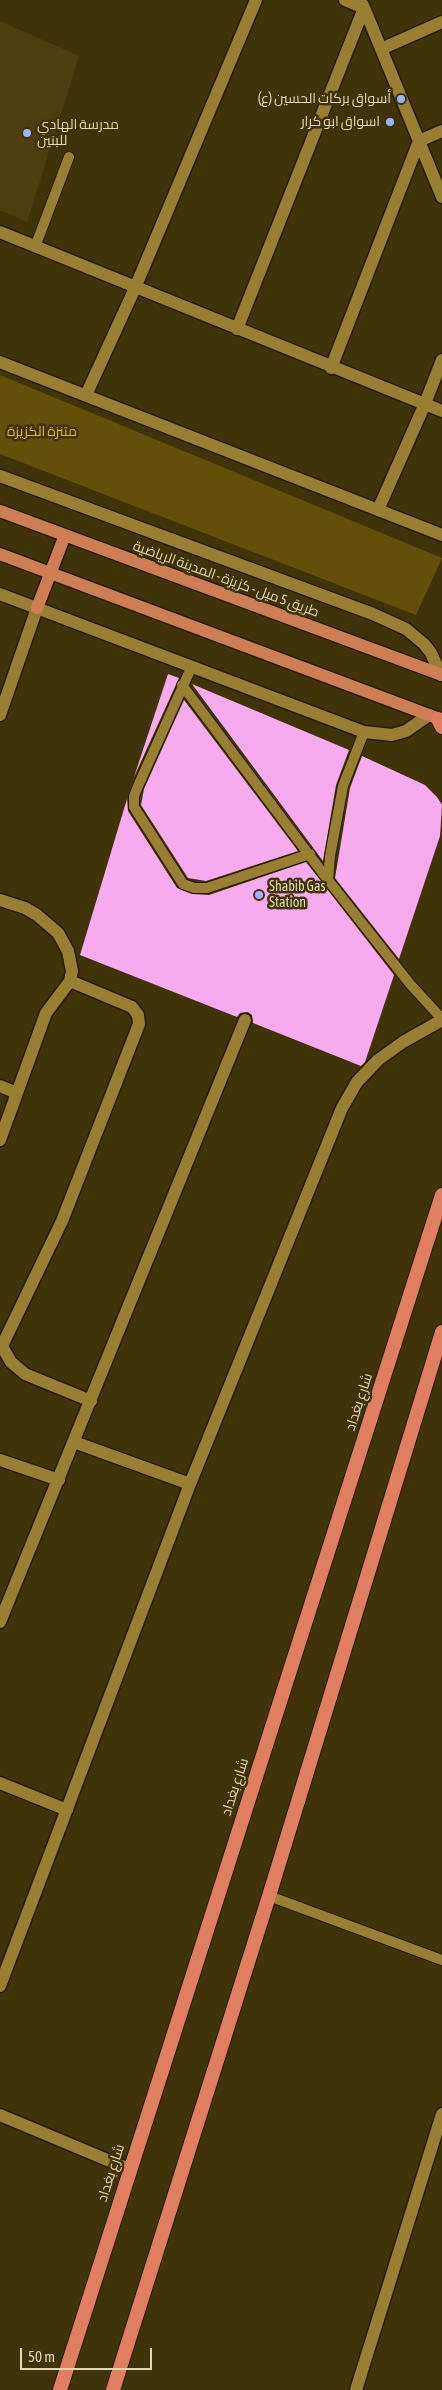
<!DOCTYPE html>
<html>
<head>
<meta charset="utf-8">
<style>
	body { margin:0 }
	#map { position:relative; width:442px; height:2390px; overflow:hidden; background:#413308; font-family:"Asap Condensed",sans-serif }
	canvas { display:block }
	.scale { position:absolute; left:20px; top:2348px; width:132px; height:22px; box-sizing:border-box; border:2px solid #e3d6b2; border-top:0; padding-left:6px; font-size:15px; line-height:18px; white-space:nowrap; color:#e3d6b2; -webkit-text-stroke:4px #413308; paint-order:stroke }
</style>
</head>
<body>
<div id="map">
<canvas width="442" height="2390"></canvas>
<div class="scale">50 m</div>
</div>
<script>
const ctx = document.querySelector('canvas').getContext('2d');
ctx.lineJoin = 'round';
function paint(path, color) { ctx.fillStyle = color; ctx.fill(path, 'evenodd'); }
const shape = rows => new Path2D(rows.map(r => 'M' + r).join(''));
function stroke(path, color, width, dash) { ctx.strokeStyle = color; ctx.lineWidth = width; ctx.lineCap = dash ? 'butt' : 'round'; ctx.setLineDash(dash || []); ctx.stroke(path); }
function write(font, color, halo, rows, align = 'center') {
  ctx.font = font + ' "Asap Condensed",Cairo,sans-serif'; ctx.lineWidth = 5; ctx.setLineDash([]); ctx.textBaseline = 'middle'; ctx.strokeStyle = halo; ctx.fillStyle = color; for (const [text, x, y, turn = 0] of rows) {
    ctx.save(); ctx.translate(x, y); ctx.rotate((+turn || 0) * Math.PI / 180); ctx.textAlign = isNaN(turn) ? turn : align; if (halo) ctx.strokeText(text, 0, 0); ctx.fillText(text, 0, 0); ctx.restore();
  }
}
paint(shape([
	[0,21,79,56,27,222,0,210]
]), '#4e3e0e');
paint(shape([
	[0,375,442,558,416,615,0,454]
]), '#634f09');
paint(shape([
	[168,674,179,678,134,777],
	[192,684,349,750,336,785,323,861],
	[184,700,298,851,206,881,188,878,141,805,144,789],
	[362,756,425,785,437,797,442,805,440,836,399,959,335,878,350,788],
	[127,799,128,811,177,888,192,894,209,895,306,862,394,975,365,1062,361,1066,253,1023,252,1015,248,1012,240,1013,237,1017,80,955]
]), '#f7abef');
const service = shape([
	[35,247,69,157],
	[192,666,138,786,134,796,134,807,183,884,194,888,207,888,310,854],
	[182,685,328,880,410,984,442,1019],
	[328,880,330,856,343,786,364,732],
	[269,1896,442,1960]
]);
const minor = shape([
	[363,5,442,197],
	[381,49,442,22],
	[0,232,442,411],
	[237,329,364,8],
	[0,362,442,535],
	[331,368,419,141,442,131],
	[86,395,135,288,256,0],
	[378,510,424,406,442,360],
	[0,715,37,608],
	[0,900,25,908,37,915,58,933,68,951,72,971,70,981,46,1013,0,1140],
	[0,1086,17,1093],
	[0,1343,11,1362,25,1374,91,1401],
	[2,1346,62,1221,139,1024,138,1015,132,1007,70,981],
	[74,1442,190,1484],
	[0,1460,59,1480],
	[0,1622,245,1020],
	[0,1783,67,1810],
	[0,1986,190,1484,342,1108,357,1082,378,1060,403,1042,442,1020],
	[0,2115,129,2169]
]);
const tertiary = shape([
	[345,0,364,8],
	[356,2390,442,2114]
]);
const secondary = shape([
	[0,476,373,614,406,629,424,644,431,653,441,675],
	[0,594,364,732,392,735,406,731,429,715]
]);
const primary = shape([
	[0,511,442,675],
	[0,554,442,720],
	[37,608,65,535]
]);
const trunk = shape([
	[438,719,442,727],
	[60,2390,442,1195],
	[113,2390,269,1896,442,1332]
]);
stroke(service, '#241b04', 12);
stroke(minor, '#241b04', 15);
stroke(tertiary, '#241b04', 15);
stroke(secondary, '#241b04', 15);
stroke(primary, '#241b04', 15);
stroke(trunk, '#241b04', 16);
stroke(service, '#997f31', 10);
stroke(minor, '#997f31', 12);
stroke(tertiary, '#997f31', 12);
stroke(secondary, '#997f31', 12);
stroke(primary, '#ce7e54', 12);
stroke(trunk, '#e07e60', 14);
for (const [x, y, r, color] of [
	[401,99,5,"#9db4fd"],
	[390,122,5,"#9db4fd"],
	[27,133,5,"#9db4fd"],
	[259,895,5,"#9db4fd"]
]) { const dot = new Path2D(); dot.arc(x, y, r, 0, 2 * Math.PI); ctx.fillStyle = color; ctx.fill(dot); stroke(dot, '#413308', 2); }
write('14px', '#e3d6b2', '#413308', [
	["أسواق بركات الحسين (ع)",391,99],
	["اسواق ابو كرار",380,122],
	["مدرسة الهادي",37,125,"left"],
	["للبنين",37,141,"left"],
	["Shabib Gas",269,887,"left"],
	["Station",269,903,"left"]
], 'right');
write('14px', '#e4b929', '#413308', [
	["متنزة الكزيزة",42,432]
]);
write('14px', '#e3d6b2', '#413308', [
	["طريق 5 ميل - كزيزة - المدينة الرياضية",226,579,20],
	["شارع بغداد",359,1402,-72],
	["شارع بغداد",235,1787,-72],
	["شارع بغداد",111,2173,-72]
]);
</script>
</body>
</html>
